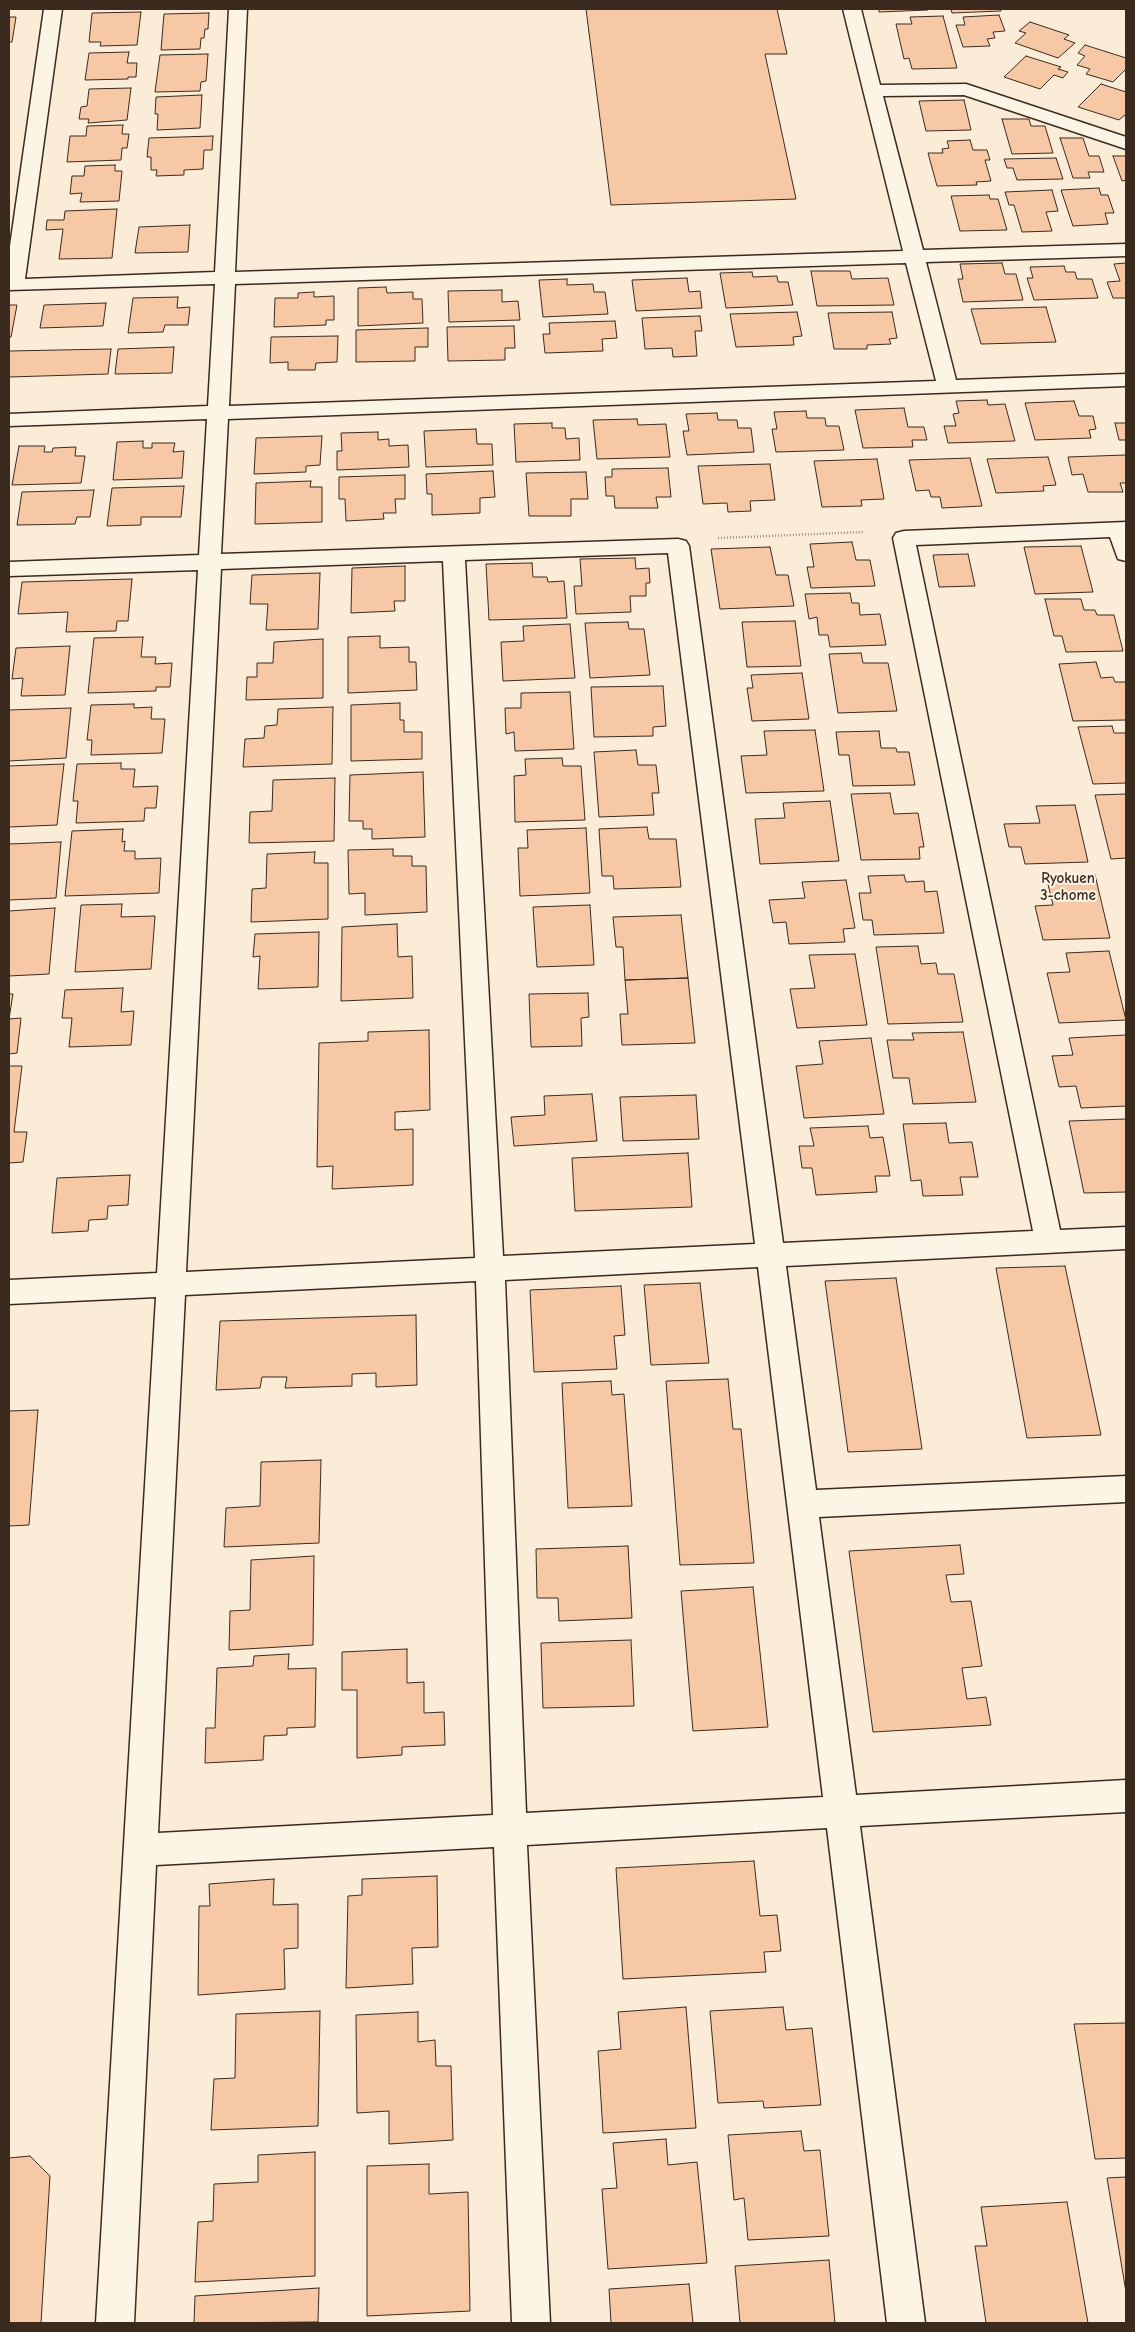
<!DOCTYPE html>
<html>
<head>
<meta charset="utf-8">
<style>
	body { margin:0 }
	#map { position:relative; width:1135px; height:2332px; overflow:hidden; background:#fbecd8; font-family:"Comic Neue",sans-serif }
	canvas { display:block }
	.frame { position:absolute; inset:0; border:10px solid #3b2a1e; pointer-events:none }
</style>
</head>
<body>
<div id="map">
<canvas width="1135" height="2332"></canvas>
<div class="frame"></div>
</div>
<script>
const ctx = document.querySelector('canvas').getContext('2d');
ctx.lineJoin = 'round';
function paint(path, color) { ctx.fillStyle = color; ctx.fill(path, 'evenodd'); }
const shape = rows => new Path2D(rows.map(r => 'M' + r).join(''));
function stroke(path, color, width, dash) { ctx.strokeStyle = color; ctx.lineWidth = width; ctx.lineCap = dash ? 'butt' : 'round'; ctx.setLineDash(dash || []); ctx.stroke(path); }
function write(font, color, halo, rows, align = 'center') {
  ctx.font = font + ' "Comic Neue",sans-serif'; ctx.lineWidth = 4; ctx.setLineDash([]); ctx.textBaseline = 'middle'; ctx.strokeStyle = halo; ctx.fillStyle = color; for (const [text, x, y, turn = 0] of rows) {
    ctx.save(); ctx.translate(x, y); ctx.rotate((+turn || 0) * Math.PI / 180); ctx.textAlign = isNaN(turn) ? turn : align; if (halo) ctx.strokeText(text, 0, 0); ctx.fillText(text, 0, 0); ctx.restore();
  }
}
const building = shape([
	[586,9,777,9,787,54,765,54,796,199,611,205,586,9],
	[879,9,927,9,928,10,879,12,879,9],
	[951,9,1000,9,1001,11,952,13,951,9],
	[141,12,137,45,100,46,101,42,89,42,92,13,141,12],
	[209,13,208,29,205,29,204,38,201,38,200,49,161,50,164,14,209,13],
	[999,15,1005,31,993,32,995,38,987,39,990,46,963,47,956,25,965,25,963,17,999,15],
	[943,16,957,68,912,69,909,58,904,59,896,24,912,24,910,17,943,16],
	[9,17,16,17,12,42,9,42,9,17],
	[1030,22,1069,35,1064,39,1075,43,1058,58,1015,43,1026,33,1019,31,1030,22],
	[1085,45,1126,58,1126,69,1113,82,1086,74,1090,69,1077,65,1085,56,1078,53,1085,45],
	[129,52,127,63,137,63,136,77,128,77,128,79,85,80,89,53,129,52],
	[208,54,206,81,201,82,200,91,155,92,160,55,208,54],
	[1026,56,1061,67,1058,69,1068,72,1063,78,1054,75,1040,89,1004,77,1026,56],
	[1101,84,1126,92,1126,114,1119,120,1078,107,1101,84],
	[131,88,127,120,88,123,89,119,79,119,81,107,87,106,89,89,131,88],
	[202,95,200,128,157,130,158,114,155,114,156,97,202,95],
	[964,100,971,130,926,131,919,101,964,100],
	[1002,119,1029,119,1031,126,1045,126,1053,153,1012,154,1002,119],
	[123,125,122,134,129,134,127,148,122,148,121,160,67,162,70,136,86,136,87,126,123,125],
	[213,136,212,150,204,150,203,169,184,170,184,175,156,176,157,170,151,170,151,157,147,157,149,138,213,136],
	[1060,138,1083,138,1089,156,1099,156,1104,172,1088,172,1090,178,1073,178,1060,138],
	[970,140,973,150,987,150,990,160,985,160,991,181,976,182,977,185,937,186,928,153,943,153,942,149,949,148,947,141,970,140],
	[1113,156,1126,156,1126,180,1122,181,1113,156],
	[1056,158,1063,179,1017,180,1013,168,1007,168,1004,159,1056,158],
	[115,165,115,171,122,171,119,201,80,202,82,193,70,194,72,176,84,176,85,166,115,165],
	[1099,188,1101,195,1108,195,1114,213,1105,213,1108,224,1073,226,1061,190,1099,188],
	[1052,190,1058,211,1046,212,1052,231,1022,232,1014,205,1009,205,1005,192,1052,190],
	[989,195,990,199,998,199,1007,230,960,231,951,196,989,195],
	[117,209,112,258,59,259,63,229,46,230,47,220,64,220,65,211,117,209],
	[190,225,188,252,135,253,139,227,190,225],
	[1002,263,1005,274,1016,274,1023,300,963,302,958,279,963,279,960,264,1002,263],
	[1126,263,1126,298,1113,298,1107,282,1120,281,1114,264,1126,263],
	[1064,266,1066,272,1075,272,1077,279,1092,279,1098,298,1034,300,1027,278,1033,278,1030,267,1064,266],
	[811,271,850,271,852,279,888,278,894,305,817,306,811,271],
	[752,272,753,277,777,276,778,282,788,282,793,305,726,308,720,273,752,272],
	[687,278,689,292,700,291,702,308,636,311,632,280,687,278],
	[567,279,567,285,593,284,594,292,605,292,608,314,543,317,539,280,567,279],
	[386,287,387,293,413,292,413,299,422,299,423,323,358,326,358,288,386,287],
	[502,290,502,302,518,301,520,320,449,322,448,291,502,290],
	[314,292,314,297,334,296,334,320,326,320,326,325,274,327,275,298,298,298,298,293,314,292],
	[178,297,177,308,190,307,188,325,165,325,163,332,128,333,133,298,178,297],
	[106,303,103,326,40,328,44,305,106,303],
	[9,305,17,305,11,337,9,337,9,305],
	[1046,307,1056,342,981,344,971,309,1046,307],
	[797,312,802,336,793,337,794,345,736,347,730,314,797,312],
	[892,312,897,338,889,339,891,344,867,345,867,349,834,349,828,313,892,312],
	[700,316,702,331,695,331,697,356,673,357,672,348,645,349,642,318,700,316],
	[615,321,617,338,602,339,603,351,545,353,543,334,550,334,549,323,615,321],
	[514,326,515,348,505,348,505,360,448,361,447,327,514,326],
	[428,328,428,347,415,347,415,361,356,362,356,330,428,328],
	[338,336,337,362,316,363,315,370,288,370,288,362,270,363,271,337,338,336],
	[174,347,172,373,115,374,118,349,174,347],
	[111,349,108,374,9,377,9,351,111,349],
	[987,400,988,405,1005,404,1015,441,948,443,944,426,956,426,953,414,959,413,956,401,987,400],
	[1074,401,1079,416,1093,416,1096,429,1089,430,1091,438,1035,440,1025,403,1074,401],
	[904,408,908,427,924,427,927,440,912,440,913,447,863,448,855,410,904,408],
	[806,411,807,418,825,418,826,426,839,426,844,450,776,452,772,429,777,429,774,412,806,411],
	[717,413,718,420,737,420,738,428,751,428,754,452,687,455,683,431,689,431,686,414,717,413],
	[637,419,638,425,666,424,670,457,597,459,593,420,637,419],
	[552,423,552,428,565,428,566,439,579,438,580,460,516,462,514,424,552,423],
	[1115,423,1126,423,1126,440,1119,440,1115,423],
	[476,429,477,444,492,444,493,465,426,467,424,431,476,429],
	[378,432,378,440,389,439,389,446,408,445,409,467,337,470,337,451,342,451,341,433,378,432],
	[322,436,320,465,306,466,306,472,254,474,256,438,322,436],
	[143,441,143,448,152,448,152,443,175,443,173,452,184,451,182,478,113,480,117,442,143,441],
	[19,446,45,446,44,452,52,452,53,448,76,447,75,456,85,456,81,483,12,485,19,446],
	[1126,455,1126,483,1120,483,1123,492,1088,492,1083,474,1072,475,1068,457,1126,455],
	[1048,457,1056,485,1043,486,1044,491,996,493,987,459,1048,457],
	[970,458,982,506,942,508,940,497,931,497,929,490,916,491,909,460,970,458],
	[877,459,884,499,861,500,862,506,822,507,814,461,877,459],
	[770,464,775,500,750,501,751,511,728,512,727,503,703,504,698,466,770,464],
	[668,468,671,497,656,497,658,508,615,508,614,496,606,496,605,477,612,477,612,469,668,468],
	[493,471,495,497,480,498,480,513,432,515,432,494,427,494,426,474,493,471],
	[586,472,588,499,571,499,571,516,529,516,526,473,586,472],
	[405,475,405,499,395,499,396,513,383,513,384,519,346,521,345,499,339,499,339,477,405,475],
	[311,481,310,487,322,487,322,522,255,524,256,483,311,481],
	[184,486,181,517,141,517,141,525,107,526,112,488,184,486],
	[94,490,90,517,77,517,75,524,17,525,22,492,94,490],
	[852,542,856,560,870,560,875,586,811,588,807,567,814,567,810,544,852,542],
	[1081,546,1093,592,1035,594,1024,547,1081,546],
	[770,547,776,575,788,575,794,606,720,609,711,549,770,547],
	[968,554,975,586,939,587,933,555,968,554],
	[635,558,636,569,649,568,650,583,646,583,646,596,630,596,631,612,576,614,574,586,582,586,580,559,635,558],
	[532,563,533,577,547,577,548,582,564,581,567,618,489,620,486,564,532,563],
	[405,566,405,601,394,601,395,611,351,613,352,568,405,566],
	[320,573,318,629,266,630,268,604,250,604,252,575,320,573],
	[132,579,128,621,117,621,116,631,66,632,68,612,18,614,22,582,132,579],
	[850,593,852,603,859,603,860,615,880,614,886,645,830,647,828,635,819,635,817,617,809,619,805,594,850,593],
	[1045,599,1081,599,1084,610,1095,610,1097,615,1114,615,1123,651,1066,652,1062,636,1054,636,1045,599],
	[795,621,801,666,747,667,742,622,795,621],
	[628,622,629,629,644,629,650,675,590,678,585,623,628,622],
	[570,624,575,678,503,681,501,642,524,641,523,626,570,624],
	[380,636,380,648,409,647,409,662,416,662,417,690,348,693,348,637,380,636],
	[143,637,141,657,156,657,155,664,172,663,170,687,156,687,156,691,88,693,94,638,143,637],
	[323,639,323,698,246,700,247,677,257,677,257,663,273,663,274,642,323,639],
	[70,646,65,695,21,696,23,678,12,679,16,648,70,646],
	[861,653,863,663,888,663,897,711,838,713,829,654,861,653],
	[1096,662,1101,678,1113,677,1115,682,1126,682,1126,720,1073,721,1059,664,1096,662],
	[802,673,809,719,752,721,747,688,753,688,751,675,802,673],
	[663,686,666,726,653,727,653,736,594,737,591,687,663,686],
	[570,692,574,749,515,751,514,732,506,734,505,708,521,708,521,693,570,692],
	[400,703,400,720,404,720,404,732,422,732,422,759,351,761,351,705,400,703],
	[134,704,134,708,152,707,151,719,165,719,162,753,91,755,92,740,87,740,91,705,134,704],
	[333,707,332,764,243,767,245,739,264,738,265,726,277,725,278,709,333,707],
	[71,708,66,758,9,761,9,710,71,708],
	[1112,726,1114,733,1126,733,1126,783,1093,784,1078,727,1112,726],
	[815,730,824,791,746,793,741,756,767,755,764,731,815,730],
	[879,731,881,748,896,748,897,752,909,752,915,785,853,786,849,755,839,755,836,732,879,731],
	[636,750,638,765,656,765,659,793,652,793,654,815,599,817,594,752,636,750],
	[562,758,563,766,581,766,585,820,515,822,514,776,526,775,525,759,562,758],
	[121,763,121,769,135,769,133,787,158,786,156,808,145,808,144,821,76,823,78,801,73,801,77,764,121,763],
	[64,764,57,825,9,827,9,766,64,764],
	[423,772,425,837,372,839,372,829,363,829,363,821,349,821,350,775,423,772],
	[335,778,334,841,249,843,250,812,272,811,273,780,335,778],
	[890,793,894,814,918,813,924,847,919,847,920,859,861,860,851,794,890,793],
	[1126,794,1126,858,1111,859,1095,795,1126,794],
	[830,801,839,861,760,864,755,819,785,818,783,803,830,801],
	[1075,805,1088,862,1025,864,1021,847,1009,847,1004,824,1040,823,1036,806,1075,805],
	[647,827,649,839,676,839,681,887,614,889,613,876,602,876,599,829,647,827],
	[586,828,590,893,520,896,518,848,528,848,527,830,586,828],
	[123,829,122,842,125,841,124,851,135,851,135,859,161,858,159,893,65,896,72,831,123,829],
	[61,842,56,898,9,900,9,844,61,842],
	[393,849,393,856,412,856,412,866,426,866,427,912,365,915,365,893,349,894,348,850,393,849],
	[315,852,314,863,328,863,328,919,251,922,252,889,266,888,267,854,315,852],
	[904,875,906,882,924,881,925,892,937,891,944,933,874,935,872,920,863,920,859,893,871,893,868,876,904,875],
	[1095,875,1110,938,1043,940,1035,906,1053,905,1046,876,1095,875],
	[846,880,855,928,843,929,845,942,789,944,786,922,773,923,769,900,805,898,802,882,846,880],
	[122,904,121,917,155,916,151,969,75,972,81,905,122,904],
	[590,905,594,965,537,967,533,907,590,905],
	[55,908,49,974,9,976,9,911,55,908],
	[681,915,688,978,625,980,623,947,616,947,613,917,681,915],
	[397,924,398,957,412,956,413,998,341,1001,342,927,397,924],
	[319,932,318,987,258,989,260,956,253,957,255,934,319,932],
	[918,946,921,964,936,963,938,974,954,974,963,1022,888,1024,876,947,918,946],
	[1109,951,1126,1020,1059,1023,1047,973,1070,972,1066,953,1109,951],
	[855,954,867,1025,797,1028,790,989,815,988,809,955,855,954],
	[688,978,695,1043,622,1045,620,1014,628,1014,625,980,688,978],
	[123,988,121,1012,134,1011,131,1045,69,1047,72,1018,62,1018,65,990,123,988],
	[588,993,589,1017,581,1018,582,1046,531,1047,529,994,588,993],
	[9,994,13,994,9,1019,21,1018,17,1053,9,1054,9,994],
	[429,1030,430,1110,395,1112,395,1130,413,1129,413,1185,332,1189,333,1166,317,1167,319,1043,368,1041,368,1032,429,1030],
	[963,1032,976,1102,913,1104,909,1078,893,1078,887,1040,914,1040,912,1033,963,1032],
	[1126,1035,1126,1106,1081,1108,1076,1086,1059,1087,1052,1056,1073,1055,1069,1038,1126,1035],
	[871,1038,884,1114,804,1118,796,1066,823,1064,819,1041,871,1038],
	[9,1066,22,1066,14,1132,27,1132,23,1162,9,1163,9,1066],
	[592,1094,597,1141,514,1146,511,1117,545,1115,544,1096,592,1094],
	[696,1095,699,1139,623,1141,620,1097,696,1095],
	[1126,1119,1126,1192,1084,1193,1069,1121,1126,1119],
	[946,1123,949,1143,972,1142,978,1177,960,1177,963,1195,923,1196,921,1180,911,1181,903,1124,946,1123],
	[868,1126,870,1138,883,1137,890,1176,875,1176,877,1192,816,1195,812,1168,802,1168,799,1146,814,1146,810,1128,868,1126],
	[688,1153,692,1207,575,1211,572,1158,688,1153],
	[130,1175,128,1205,108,1206,107,1219,89,1220,88,1231,52,1233,57,1178,130,1175],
	[1065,1266,1101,1435,1027,1438,996,1268,1065,1266],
	[896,1278,922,1449,848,1452,825,1281,896,1278],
	[700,1283,709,1363,651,1365,644,1285,700,1283],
	[621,1286,625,1335,614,1336,617,1369,534,1372,530,1290,621,1286],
	[416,1315,417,1385,376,1387,376,1373,352,1374,352,1386,285,1388,287,1377,262,1377,260,1388,216,1390,220,1321,416,1315],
	[728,1379,733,1429,741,1429,754,1563,680,1565,666,1381,728,1379],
	[611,1381,612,1395,624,1394,632,1506,568,1508,562,1383,611,1381],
	[38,1410,29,1525,9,1526,9,1411,38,1410],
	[321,1460,319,1543,224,1547,226,1508,260,1506,261,1462,321,1460],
	[960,1545,964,1574,946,1575,951,1602,971,1601,982,1666,962,1668,967,1699,986,1697,991,1725,873,1732,849,1551,960,1545],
	[628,1546,632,1618,559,1621,558,1598,537,1598,536,1549,628,1546],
	[314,1556,313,1645,229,1650,230,1611,250,1610,251,1560,314,1556],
	[753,1587,768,1727,693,1731,681,1591,753,1587],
	[631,1640,634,1706,543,1708,541,1643,631,1640],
	[407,1649,407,1683,424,1682,424,1713,444,1712,445,1745,402,1747,402,1755,357,1758,357,1690,342,1690,342,1652,407,1649],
	[289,1654,288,1669,316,1668,315,1727,287,1728,287,1735,264,1736,263,1760,205,1763,206,1728,215,1728,217,1668,253,1666,254,1656,289,1654],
	[754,1861,760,1916,777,1915,781,1951,764,1952,766,1972,623,1979,616,1868,754,1861],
	[437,1876,438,1947,412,1948,413,1984,346,1988,348,1896,362,1895,362,1879,437,1876],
	[274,1879,273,1905,298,1904,298,1948,284,1949,285,1989,198,1995,199,1906,210,1906,209,1884,274,1879],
	[686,2007,696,2128,603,2133,598,2051,621,2049,618,2012,686,2007],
	[783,2007,786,2030,812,2028,821,2105,764,2108,763,2101,718,2103,710,2011,783,2007],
	[320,2011,318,2126,211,2130,214,2079,235,2078,236,2014,320,2011],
	[418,2012,418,2042,435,2040,436,2066,451,2066,453,2140,389,2144,389,2111,357,2113,356,2015,418,2012],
	[1126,2023,1126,2158,1095,2159,1074,2024,1126,2023],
	[801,2131,804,2151,820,2150,829,2236,748,2240,744,2198,734,2200,728,2135,801,2131],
	[666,2139,668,2165,697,2162,707,2263,608,2269,602,2189,617,2188,613,2143,666,2139],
	[315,2152,315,2276,195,2282,198,2222,213,2221,214,2184,258,2182,258,2155,315,2152],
	[30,2156,50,2176,41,2323,9,2323,9,2158,30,2156],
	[429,2164,429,2194,468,2192,470,2311,367,2316,367,2166,429,2164],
	[1126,2177,1126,2292,1107,2178,1126,2177],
	[1067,2202,1088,2323,986,2323,975,2246,987,2246,981,2207,1067,2202],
	[829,2260,835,2323,740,2323,735,2266,829,2260],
	[689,2284,693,2323,611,2323,609,2289,689,2284],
	[319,2288,318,2322,194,2323,195,2296,319,2288]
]);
paint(building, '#f7c8a6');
stroke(building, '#3b2a1e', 1);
const minor = shape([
	[44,9,62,9,25,279,215,272,229,9,247,9,235,272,903,251,843,9,861,9,880,85,966,84,1126,137,1126,149,964,95,883,96,923,250,1126,244,1126,256,926,262,956,380,1126,374,1126,386,228,419,221,554,678,539,686,541,689,546,783,1243,1033,1231,893,538,896,533,904,531,1126,522,1126,561,1118,559,1110,537,916,545,1060,1230,1126,1227,1126,1249,786,1266,816,1490,1126,1476,1126,1502,819,1517,856,1795,1126,1780,1126,1812,860,1826,925,2323,887,2323,827,1828,527,1845,550,2323,512,2323,494,1847,156,1865,134,2323,96,2323,156,1297,9,1304,9,1280,157,1273,198,570,9,576,9,562,199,555,207,419,9,426,9,414,208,406,215,284,9,290,9,253,44,9],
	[906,263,936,381,229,406,235,284,906,263],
	[668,553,755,1244,503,1256,465,560,668,553],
	[443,561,475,1258,186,1272,221,569,443,561],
	[758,1267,823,1797,526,1813,505,1280,758,1267],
	[476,1281,493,1815,158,1833,185,1295,476,1281]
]);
stroke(minor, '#3b2a1e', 3);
stroke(shape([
	[718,538,864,532]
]), '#3b2a1e', 2.5, [0.5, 2.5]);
paint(minor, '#fcf5e5');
write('bold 15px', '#3b2a1e', '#fcf5e5', [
	["Ryokuen",1068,879],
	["3-chome",1068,896]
]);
</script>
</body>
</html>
